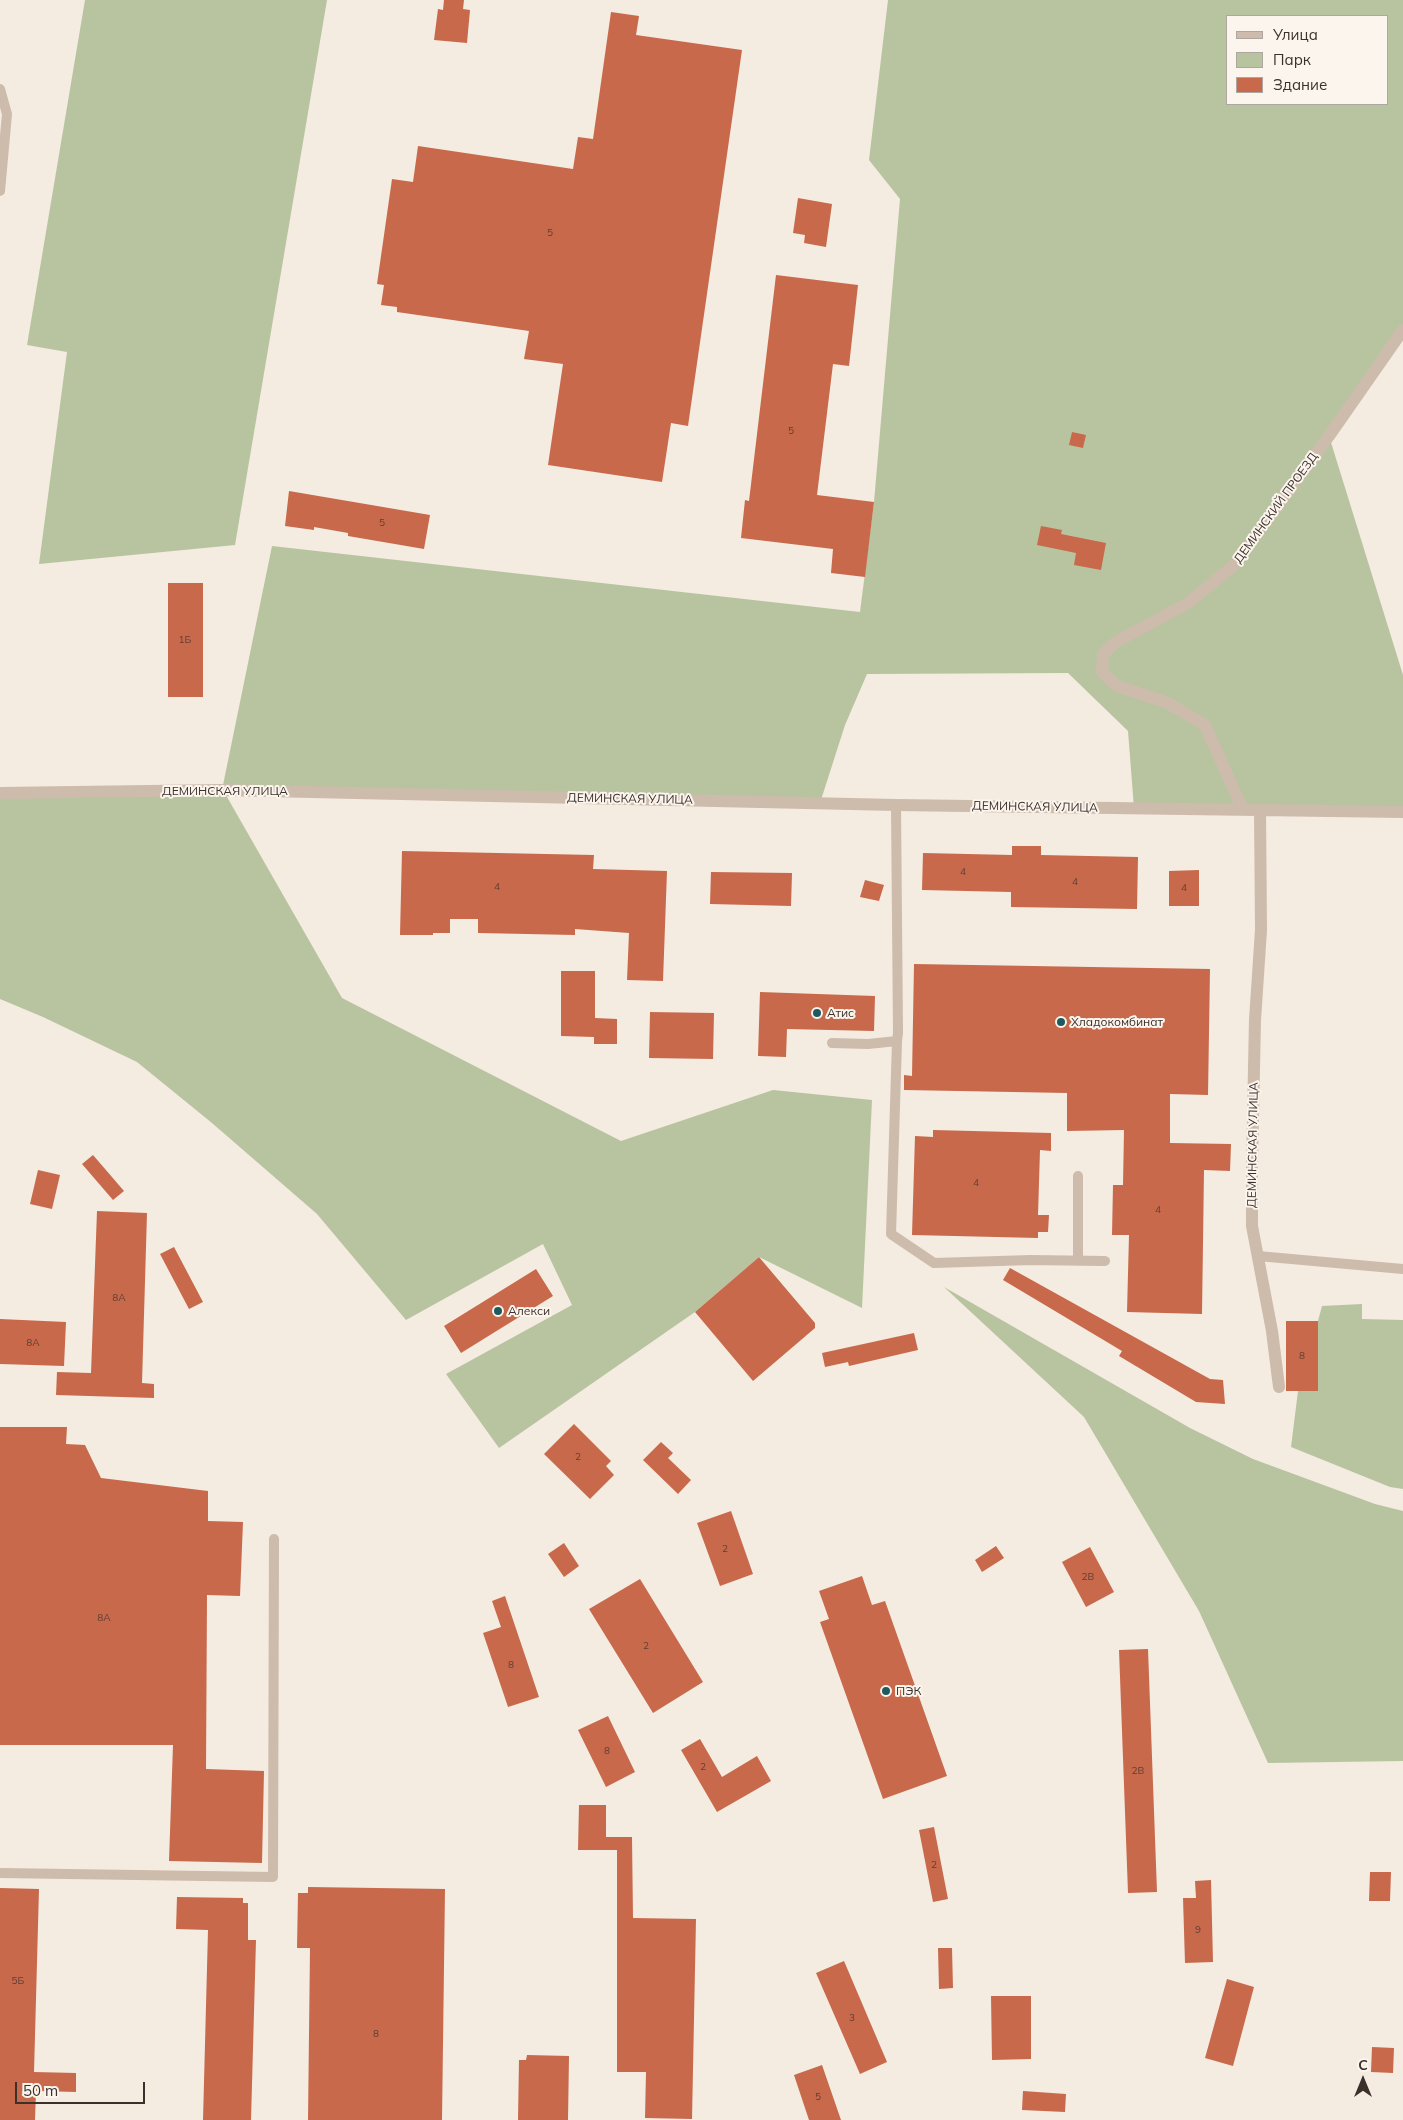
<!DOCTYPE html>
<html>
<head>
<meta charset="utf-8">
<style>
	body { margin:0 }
	#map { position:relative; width:1403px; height:2120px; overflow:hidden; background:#f4ebe1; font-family:Mulish,sans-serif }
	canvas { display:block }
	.legend { position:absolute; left:1226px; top:15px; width:162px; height:90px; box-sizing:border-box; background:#fbf5ee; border:1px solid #aea6a0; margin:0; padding:6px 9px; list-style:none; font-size:15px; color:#3b302b }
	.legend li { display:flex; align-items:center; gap:10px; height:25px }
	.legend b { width:25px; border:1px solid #aea6a0 }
	.north { position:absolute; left:1338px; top:2055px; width:50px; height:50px; -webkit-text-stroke:4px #fbf5ee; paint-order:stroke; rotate:0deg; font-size:14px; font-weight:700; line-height:20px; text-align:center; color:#3b302b }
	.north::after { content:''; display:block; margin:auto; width:18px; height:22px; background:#3b302b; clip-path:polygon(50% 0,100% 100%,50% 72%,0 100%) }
	.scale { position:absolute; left:15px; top:2082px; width:130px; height:22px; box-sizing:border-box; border:2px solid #3b302b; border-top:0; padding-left:6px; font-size:15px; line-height:18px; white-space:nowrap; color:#3b302b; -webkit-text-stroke:4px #fbf5ee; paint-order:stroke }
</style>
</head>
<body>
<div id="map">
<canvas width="1403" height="2120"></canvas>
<ul class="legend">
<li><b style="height:6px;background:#cdbbac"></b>Улица</li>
<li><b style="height:14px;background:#b8c4a0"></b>Парк</li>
<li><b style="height:14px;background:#c8694b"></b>Здание</li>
</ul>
<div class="north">С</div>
<div class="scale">50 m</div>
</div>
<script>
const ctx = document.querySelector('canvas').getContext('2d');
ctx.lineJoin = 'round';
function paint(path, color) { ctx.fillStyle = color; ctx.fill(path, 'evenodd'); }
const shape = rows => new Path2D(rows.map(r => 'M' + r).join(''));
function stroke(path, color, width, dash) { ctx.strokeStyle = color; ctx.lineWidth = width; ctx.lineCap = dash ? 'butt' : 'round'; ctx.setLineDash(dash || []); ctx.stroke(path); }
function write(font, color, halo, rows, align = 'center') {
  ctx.font = font + ' Mulish,sans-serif'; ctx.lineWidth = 4; ctx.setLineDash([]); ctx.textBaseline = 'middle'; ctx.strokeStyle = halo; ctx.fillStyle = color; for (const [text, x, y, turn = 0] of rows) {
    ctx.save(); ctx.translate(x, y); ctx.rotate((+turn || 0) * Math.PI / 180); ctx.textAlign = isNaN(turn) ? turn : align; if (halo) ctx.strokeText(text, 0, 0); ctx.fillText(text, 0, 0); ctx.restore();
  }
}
paint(shape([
	[85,0,327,0,235,545,39,564,67,352,27,345],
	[888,0,1403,0,1403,330,1329,436,1403,675,1403,812,1134,808,1128,731,1068,673,867,674,845,725,820,803,223,790,342,998,621,1141,773,1090,872,1100,862,1308,759,1257,695,1312,499,1448,446,1374,572,1305,543,1244,406,1320,317,1214,212,1123,137,1062,43,1017,0,999,0,793,222,790,272,546,860,612,874,502,900,199,869,160],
	[1227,16,1387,16,1387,104,1227,104],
	[944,1287,1190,1428,1253,1459,1375,1504,1403,1511,1403,1761,1268,1763,1199,1611,1084,1417],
	[1362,1304,1362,1319,1403,1320,1403,1489,1390,1487,1291,1447,1298,1391,1318,1391,1318,1321,1322,1306]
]), '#b8c4a0');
paint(shape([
	[444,0,464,0,463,9,470,10,467,43,434,40,438,9,443,10],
	[611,12,639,16,636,35,742,50,688,426,671,423,662,482,548,465,563,364,524,359,529,331,397,312,397,307,381,305,384,285,377,284,392,179,413,182,418,146,573,169,578,137,593,139],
	[798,198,832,204,826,247,804,243,805,235,793,233],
	[776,275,858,285,849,366,833,364,817,495,874,502,865,577,831,573,833,549,741,538,745,500,749,501],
	[1072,432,1086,435,1083,448,1069,445],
	[289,491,430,515,424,549,348,536,348,533,314,527,314,530,285,526],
	[1041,526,1062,530,1061,534,1106,543,1101,570,1074,565,1076,553,1037,545],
	[168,583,203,583,203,697,168,697],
	[1012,846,1041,846,1041,855,1138,857,1137,909,1011,907,1011,892,922,890,923,853,1012,855],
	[402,851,594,855,593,869,667,871,663,981,627,980,629,933,575,929,575,935,478,933,478,919,450,919,450,933,433,933,433,935,400,935],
	[1199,870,1199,906,1169,906,1169,871],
	[711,872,792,873,791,906,710,904],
	[865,880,884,885,879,901,860,897],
	[914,964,1210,969,1208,1095,1170,1094,1170,1143,1231,1144,1230,1171,1204,1170,1202,1314,1127,1312,1129,1235,1112,1235,1113,1185,1123,1185,1124,1130,1067,1131,1067,1093,904,1090,904,1075,912,1076],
	[561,971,595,971,595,1018,617,1019,617,1044,594,1044,594,1037,561,1036],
	[760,992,875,996,874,1031,787,1029,786,1057,758,1056],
	[650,1012,714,1013,713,1059,649,1058],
	[933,1130,1051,1133,1051,1151,1040,1150,1038,1215,1049,1215,1048,1232,1038,1232,1038,1238,912,1235,915,1136,933,1137],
	[93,1155,124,1191,113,1200,82,1164],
	[38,1170,60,1175,52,1209,30,1204],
	[97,1211,147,1213,142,1383,154,1384,154,1398,56,1395,57,1372,91,1373],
	[174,1247,203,1302,189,1309,160,1254],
	[759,1257,815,1323,815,1328,753,1381,695,1312],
	[1010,1268,1210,1379,1223,1380,1225,1404,1196,1402,1119,1356,1122,1351,1003,1280],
	[536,1269,553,1296,461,1353,444,1326],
	[0,1319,66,1322,64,1366,0,1364],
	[1286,1321,1318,1321,1318,1391,1286,1391],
	[914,1333,918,1350,849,1366,848,1362,825,1367,822,1353],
	[574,1424,611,1461,606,1466,614,1475,590,1499,544,1454],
	[0,1427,67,1427,66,1444,85,1445,101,1478,208,1491,208,1521,243,1522,240,1596,207,1595,206,1769,264,1771,262,1863,169,1861,173,1745,0,1745],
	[661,1442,673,1453,668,1458,691,1480,678,1494,643,1460],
	[731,1511,753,1574,720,1586,697,1523],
	[564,1543,579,1566,564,1577,548,1554],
	[996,1546,1004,1558,982,1572,975,1560],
	[1090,1547,1114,1592,1086,1607,1062,1562],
	[862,1576,872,1605,885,1601,947,1776,883,1799,820,1622,829,1619,819,1591],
	[640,1579,703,1682,653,1713,589,1609],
	[505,1596,539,1697,508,1707,483,1633,501,1627,492,1601],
	[1148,1649,1157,1892,1128,1893,1119,1650],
	[608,1716,635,1772,606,1787,578,1730],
	[700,1739,722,1777,757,1756,771,1781,717,1812,681,1750],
	[579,1805,606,1805,606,1837,632,1837,633,1918,696,1919,692,2119,645,2118,646,2072,617,2072,617,1850,578,1850],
	[934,1827,948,1899,933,1902,919,1830],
	[1370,1872,1391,1872,1390,1901,1369,1901],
	[1211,1880,1213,1962,1185,1963,1183,1898,1196,1898,1195,1881],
	[308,1887,445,1889,442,2120,308,2120,310,1948,297,1948,298,1893,308,1893],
	[0,1888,39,1889,34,2072,76,2073,76,2092,36,2091,35,2120,0,2120],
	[177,1897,243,1898,243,1903,248,1903,248,1940,256,1940,251,2120,203,2120,208,1930,176,1929],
	[938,1948,952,1948,953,1988,939,1989],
	[844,1961,887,2062,860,2074,816,1973],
	[1227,1979,1254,1987,1233,2066,1205,2058],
	[991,1996,1031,1996,1031,2059,992,2060],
	[1372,2047,1394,2048,1393,2073,1371,2072],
	[527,2055,569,2056,568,2120,518,2120,519,2060,526,2060],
	[822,2065,841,2120,809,2120,794,2075],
	[1023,2091,1066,2094,1065,2112,1022,2110]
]), '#c8694b');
stroke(shape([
	[0,89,7,114,0,191],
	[897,1041,891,1234,934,1263,1031,1260,1105,1261],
	[832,1043,868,1044,897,1041,898,1033,896,805],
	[1078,1176,1078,1261],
	[1258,1256,1403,1269],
	[0,1873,273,1877,274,1539]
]), '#cdbbac', 10);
stroke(shape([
	[0,793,222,790,896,805,1403,812],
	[1243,810,1205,725,1168,703,1117,686,1102,672,1103,654,1116,642,1188,603,1233,566,1329,436,1403,330],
	[1260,810,1261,930,1255,1020,1252,1165,1252,1226,1272,1331,1279,1387]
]), '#cdbbac', 12);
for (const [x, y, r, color] of [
	[817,1013,5,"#1f5a5e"],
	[1061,1022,5,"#1f5a5e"],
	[498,1311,5,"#1f5a5e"],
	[886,1691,5,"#1f5a5e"]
]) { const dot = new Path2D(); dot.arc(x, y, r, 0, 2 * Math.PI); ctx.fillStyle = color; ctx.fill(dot); stroke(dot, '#fbf5ee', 2); }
write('10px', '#5e3e33', null, [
	["5",550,233],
	["5",791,431],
	["5",382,523],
	["1Б",185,640],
	["4",963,872],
	["4",1075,882],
	["4",497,887],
	["4",1184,888],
	["4",976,1183],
	["4",1158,1210],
	["8А",119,1298],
	["8А",33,1343],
	["8",1302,1356],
	["2",578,1457],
	["2",725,1549],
	["2В",1088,1577],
	["8А",104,1618],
	["2",646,1646],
	["8",511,1665],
	["8",607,1751],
	["2",703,1767],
	["2В",1138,1771],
	["2",934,1865],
	["9",1198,1930],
	["5Б",18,1981],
	["3",852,2018],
	["8",376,2034],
	["5",818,2097]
]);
write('12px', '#3b302b', '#fbf5ee', [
	["ДЕМИНСКИЙ ПРОЕЗД",1276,508,-54],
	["ДЕМИНСКАЯ УЛИЦА",225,791],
	["ДЕМИНСКАЯ УЛИЦА",630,799,1],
	["ДЕМИНСКАЯ УЛИЦА",1035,807,1],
	["ДЕМИНСКАЯ УЛИЦА",1253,1145,-89]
]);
write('12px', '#3b302b', '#fbf5ee', [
	["Атис",827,1013],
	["Хладокомбинат",1071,1022],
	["Алекси",508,1311],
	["ПЭК",896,1691]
], 'left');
</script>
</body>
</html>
